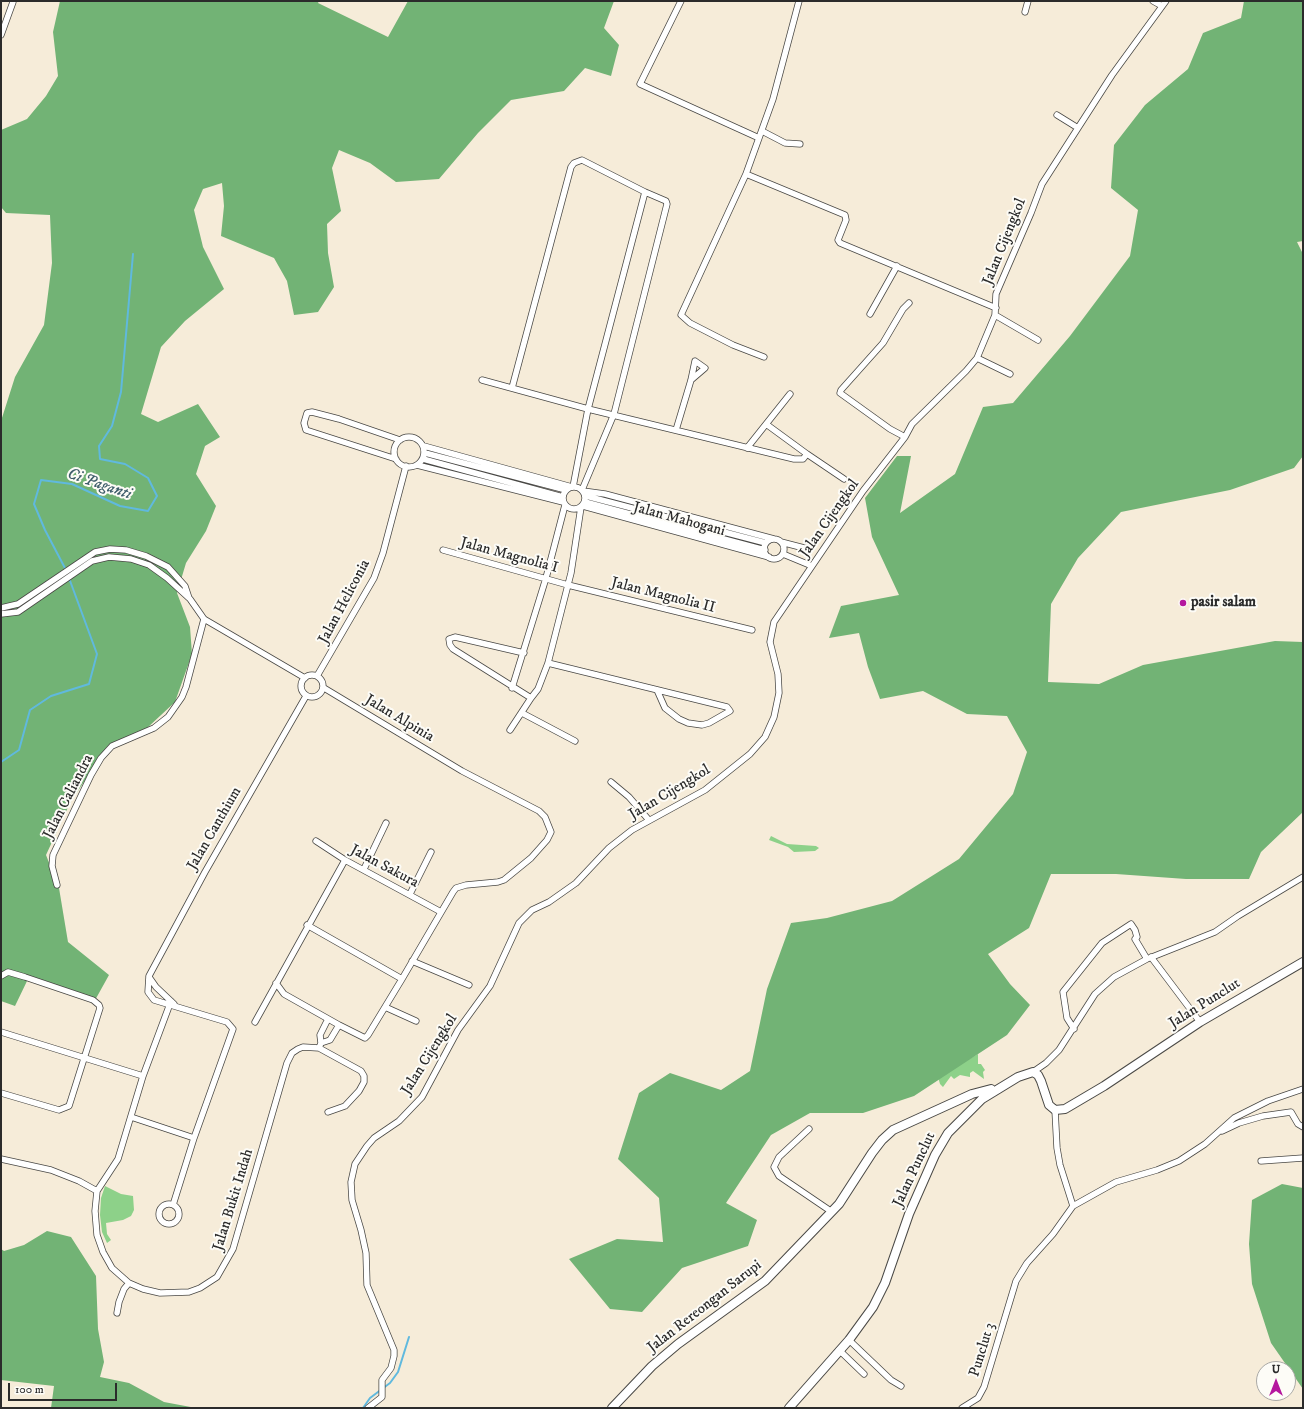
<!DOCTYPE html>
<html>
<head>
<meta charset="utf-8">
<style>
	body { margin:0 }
	#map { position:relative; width:1304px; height:1409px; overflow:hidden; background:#f6ecd9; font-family:"IM FELL DW Pica",serif }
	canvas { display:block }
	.frame { position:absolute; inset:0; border:2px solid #2b2b2b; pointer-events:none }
	.north { position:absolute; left:1256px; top:1361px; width:40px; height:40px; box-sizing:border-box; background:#fdfcf7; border:1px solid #a9a8a5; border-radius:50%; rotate:0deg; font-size:11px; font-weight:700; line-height:16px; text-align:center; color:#2b2b2b }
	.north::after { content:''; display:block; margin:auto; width:14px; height:18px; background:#b5179e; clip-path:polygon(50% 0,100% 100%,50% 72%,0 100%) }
	.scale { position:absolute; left:8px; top:1383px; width:109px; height:18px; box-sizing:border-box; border:2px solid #2b2b2b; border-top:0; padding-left:5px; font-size:12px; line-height:14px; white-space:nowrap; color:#2b2b2b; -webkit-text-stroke:3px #fdfcf7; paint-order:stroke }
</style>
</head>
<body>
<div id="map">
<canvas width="1304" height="1409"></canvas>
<div class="frame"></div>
<div class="north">U</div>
<div class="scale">100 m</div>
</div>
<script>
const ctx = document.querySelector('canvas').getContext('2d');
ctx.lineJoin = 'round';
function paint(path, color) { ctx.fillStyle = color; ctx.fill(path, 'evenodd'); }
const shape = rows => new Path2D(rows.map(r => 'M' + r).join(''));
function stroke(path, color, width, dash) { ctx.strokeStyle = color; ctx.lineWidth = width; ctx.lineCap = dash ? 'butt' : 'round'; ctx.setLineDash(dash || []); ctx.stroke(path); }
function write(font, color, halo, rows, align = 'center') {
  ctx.font = font + ' "IM FELL DW Pica",serif'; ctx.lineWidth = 4; ctx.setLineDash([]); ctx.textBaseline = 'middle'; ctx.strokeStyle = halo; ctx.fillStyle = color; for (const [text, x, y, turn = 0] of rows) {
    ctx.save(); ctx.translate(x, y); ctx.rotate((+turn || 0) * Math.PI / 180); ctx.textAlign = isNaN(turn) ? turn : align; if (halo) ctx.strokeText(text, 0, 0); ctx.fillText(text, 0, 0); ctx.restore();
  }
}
paint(shape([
	[771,836,787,844,816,846,819,848,815,851,794,852,788,847,769,840],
	[978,1054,978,1064,981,1064,985,1070,983,1072,984,1079,973,1071,970,1073,970,1077,960,1075,954,1079,951,1076,943,1087,940,1084,938,1077],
	[105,1186,121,1194,133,1196,134,1210,131,1216,123,1220,106,1223,107,1234,111,1240,107,1243,102,1232,100,1215,101,1198]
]), '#8dd189');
paint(shape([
	[60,1,319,1,318,3,388,37,408,1,617,1,614,1,604,28,619,45,611,76,585,68,564,91,511,100,478,133,439,179,396,182,370,163,339,150,332,168,341,211,327,224,328,253,334,287,318,312,294,315,287,281,274,258,221,236,224,206,222,183,203,189,194,210,203,247,224,289,185,321,161,347,141,414,158,422,198,404,220,437,205,446,196,474,216,506,206,531,186,563,177,593,190,627,192,654,175,702,146,729,107,747,70,803,46,855,59,888,68,942,109,975,94,1002,28,979,15,1006,1,1001,1,421,15,377,44,325,52,263,50,215,6,213,1,207,1,130,27,119,46,96,58,76,53,32],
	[1244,1,1303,1,1303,241,1297,242,1303,254,1303,456,1294,468,1230,490,1121,512,1078,558,1051,604,1048,682,1099,684,1143,665,1275,641,1303,642,1303,812,1261,852,1249,879,1186,879,1116,874,1051,874,1029,928,988,954,1010,984,1030,1005,1007,1035,914,1096,863,1113,810,1113,771,1135,726,1203,757,1220,748,1246,682,1268,642,1312,610,1309,569,1259,617,1239,663,1242,659,1198,618,1159,639,1093,670,1073,721,1090,750,1071,767,989,791,923,827,918,892,901,959,859,1013,794,1027,752,1007,716,967,714,923,691,880,699,868,667,859,633,829,638,841,606,899,595,872,537,865,498,897,456,911,456,900,513,955,474,983,407,1013,403,1070,336,1130,256,1138,210,1111,188,1114,145,1145,105,1188,69,1203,33,1241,18],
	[1282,1184,1303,1188,1303,1389,1271,1343,1252,1284,1249,1244,1252,1200],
	[47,1231,71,1237,96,1276,98,1329,104,1362,100,1377,129,1383,164,1402,196,1408,51,1408,54,1386,1,1380,1,1249,4,1251,24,1245]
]), '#72b375');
stroke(shape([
	[66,570,45,530,34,504,41,480,72,484,120,506,148,511,157,496,148,478,125,464,100,459,99,446,112,426,121,392,133,254],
	[1,762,19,750,30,710,51,696,89,684,97,654,69,578],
	[363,1408,370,1398,390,1383,398,1372,409,1337]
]), '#60b9de', 2);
const street = shape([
	[681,1,640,84,759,138],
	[799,1,773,99,746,174,845,215,846,220,838,240,840,243,996,308],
	[1153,1,1162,6],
	[1025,12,1028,1],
	[1,35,13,2],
	[1057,115,1078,128],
	[762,131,785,143,800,144],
	[746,174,681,315,690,323,733,345,764,357],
	[870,314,897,266],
	[995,315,1038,340],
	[977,358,1010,374],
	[482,380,588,409,794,459,803,459,807,454,844,479],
	[512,388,571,167,574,163,582,160,645,192,666,201,667,204,614,414,582,490],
	[766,424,807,454],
	[676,430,691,380,695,361,705,368,691,380],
	'394 452a15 15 0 1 1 30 0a15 15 0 1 1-30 0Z',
	[905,437,890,429,840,393,841,390,883,343,903,309,909,303],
	[424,446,572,487],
	[747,448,790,394],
	[425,453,566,490],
	[396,459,306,430,304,423,307,413,312,412,339,419,400,440],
	[423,459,563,497],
	[417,465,563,502],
	'563 498a11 11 0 1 1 22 0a11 11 0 1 1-22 0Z',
	[573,487,588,409,645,192],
	[583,491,605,494,774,539],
	[586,496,766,543],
	[585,502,765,550],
	[583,506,769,557],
	'764 549a10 10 0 1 1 20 0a10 10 0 1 1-20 0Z',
	[781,542,808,549],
	[443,550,568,585,752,630],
	[783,554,812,566],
	[1,608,18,604,95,552,110,549,126,550,146,556,168,567,185,586,189,598],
	[1,614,18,612,92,561,109,557,131,559,149,565,167,578,190,599,204,619,305,678],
	[524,653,455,637,449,639,450,645,453,649,531,698,538,689,548,663,571,573,581,507],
	[548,663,727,707,730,711,709,723,702,725,688,723,679,719,665,708,657,690],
	'301 686a11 11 0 1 1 22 0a11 11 0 1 1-22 0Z',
	[317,676,374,578,383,553,406,466],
	[512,688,546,578,565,505],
	[522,713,575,741],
	[510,730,531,698],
	[611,782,629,797,648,819],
	[316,841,345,860,441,912],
	[364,869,386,823],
	[57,885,52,866,53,855,91,775,101,758,112,746,154,728,168,717,182,697,186,687,204,619],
	[410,894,431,852],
	[307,925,402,979],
	[1151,957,1200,1022],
	[412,961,469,985],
	[1,976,8,972,25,977,93,1000,99,1005,100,1008,69,1106,59,1110,1,1093],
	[149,977,156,987,174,1004],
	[276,983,284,994,339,1025,365,1038,368,1035,402,979,453,892,456,888,466,885,498,882,504,880,531,858,547,840,551,832,545,817,539,811,462,771,324,688],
	[385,1007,416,1021],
	[255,1022,345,860],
	[1074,1029,1067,1018,1063,992,1102,943,1131,924,1135,930,1137,937,1135,939,1147,959],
	[1,1032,143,1076],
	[321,1043,330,1040,339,1025],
	[319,1048,321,1043,320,1035,328,1019],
	[1033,1072,1046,1063,1059,1050,1095,994,1114,977,1147,959,1215,932,1238,916,1303,877],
	[1055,1110,1057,1148,1060,1165,1073,1206],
	[131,1117,194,1138],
	[809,1129,779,1157,774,1167,779,1176,832,1212],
	[1222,1131,1239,1123,1263,1116,1291,1112,1298,1124,1303,1127],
	[1,1159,51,1170,79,1181,97,1191],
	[1261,1161,1303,1158],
	[97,1191,95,1211,97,1235,103,1252,112,1268,129,1283,143,1289,160,1293,189,1292,200,1288,217,1277,233,1249,287,1063,292,1053,298,1049,303,1047,319,1048,361,1071,364,1076,364,1082,359,1091,345,1106,328,1112],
	[97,1191,118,1159,143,1076,171,1001],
	'159 1214a10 10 0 1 1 20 0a10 10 0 1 1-20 0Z',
	[173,1205,194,1138,233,1029,227,1022,154,1000,148,992,149,976,205,872,306,696],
	[117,1313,119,1302,124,1289,129,1283],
	[849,1340,891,1380,901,1386],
	[839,1350,864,1374],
	[368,1408,382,1397,382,1380,391,1368,394,1356,394,1350,367,1285,366,1253,361,1230,352,1200,351,1182,355,1164,367,1146,374,1138,399,1121,422,1097,458,1030,490,986,519,923,532,910,549,902,576,883,609,848,632,830,705,790,750,754,765,737,774,717,779,693,778,674,770,642,774,622,863,491,905,437,912,424,966,371,977,358,995,315,996,294,1031,213,1042,184,1112,75,1166,1],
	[962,1408,978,1398,984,1387,1016,1281,1027,1263,1053,1234,1073,1206,1116,1182,1157,1170,1179,1161,1205,1144,1234,1118,1268,1101,1303,1089]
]);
const secondary = shape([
	[612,1408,652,1366,678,1344,765,1281,839,1204,872,1153,882,1140,893,1130,972,1094,991,1089],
	[789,1408,849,1340,873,1307,885,1283,909,1214,935,1155,948,1133,982,1099,1018,1077,1033,1072,1038,1075,1041,1081,1049,1105,1055,1110,1065,1109,1104,1086,1200,1022,1303,962]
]);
stroke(street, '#494845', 7);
stroke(secondary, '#494845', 10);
stroke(street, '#fff', 5.5);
stroke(secondary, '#fff', 8);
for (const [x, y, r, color] of [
	[1183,603,4,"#b5179e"]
]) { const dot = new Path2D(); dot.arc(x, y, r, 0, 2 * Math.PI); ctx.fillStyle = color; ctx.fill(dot); stroke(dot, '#fdfcf7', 1.5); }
write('15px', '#2b2b2b', '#fdfcf7', [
	["Jalan Cijengkol",1005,242,-68],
	["Jalan Cijengkol",830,519,-55],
	["Jalan Mahogani",679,520,15],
	["Jalan Magnolia I",509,556,15],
	["Jalan Magnolia II",663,596,14],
	["Jalan Heliconia",345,602,-62],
	["Jalan Alpinia",399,719,31],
	["Jalan Cijengkol",670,793,-31],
	["Jalan Caliandra",69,797,-63],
	["Jalan Canthium",215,829,-60],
	["Jalan Sakura",384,867,28],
	["Jalan Punclut",1205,1004,-32],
	["Jalan Cijengkol",430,1055,-58],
	["Jalan Punclut",915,1170,-65],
	["Jalan Bukit Indah",234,1200,-73],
	["Jalan Rereongan Sarupi",705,1307,-38],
	["Punclut 3",983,1350,-73]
]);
write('bold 15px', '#2b2b2b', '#fdfcf7', [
	["pasir salam",1191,603]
], 'left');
write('italic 16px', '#3e5d6a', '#fdfcf7', [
	["Ci Paganti",99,485,19]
]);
</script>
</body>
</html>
